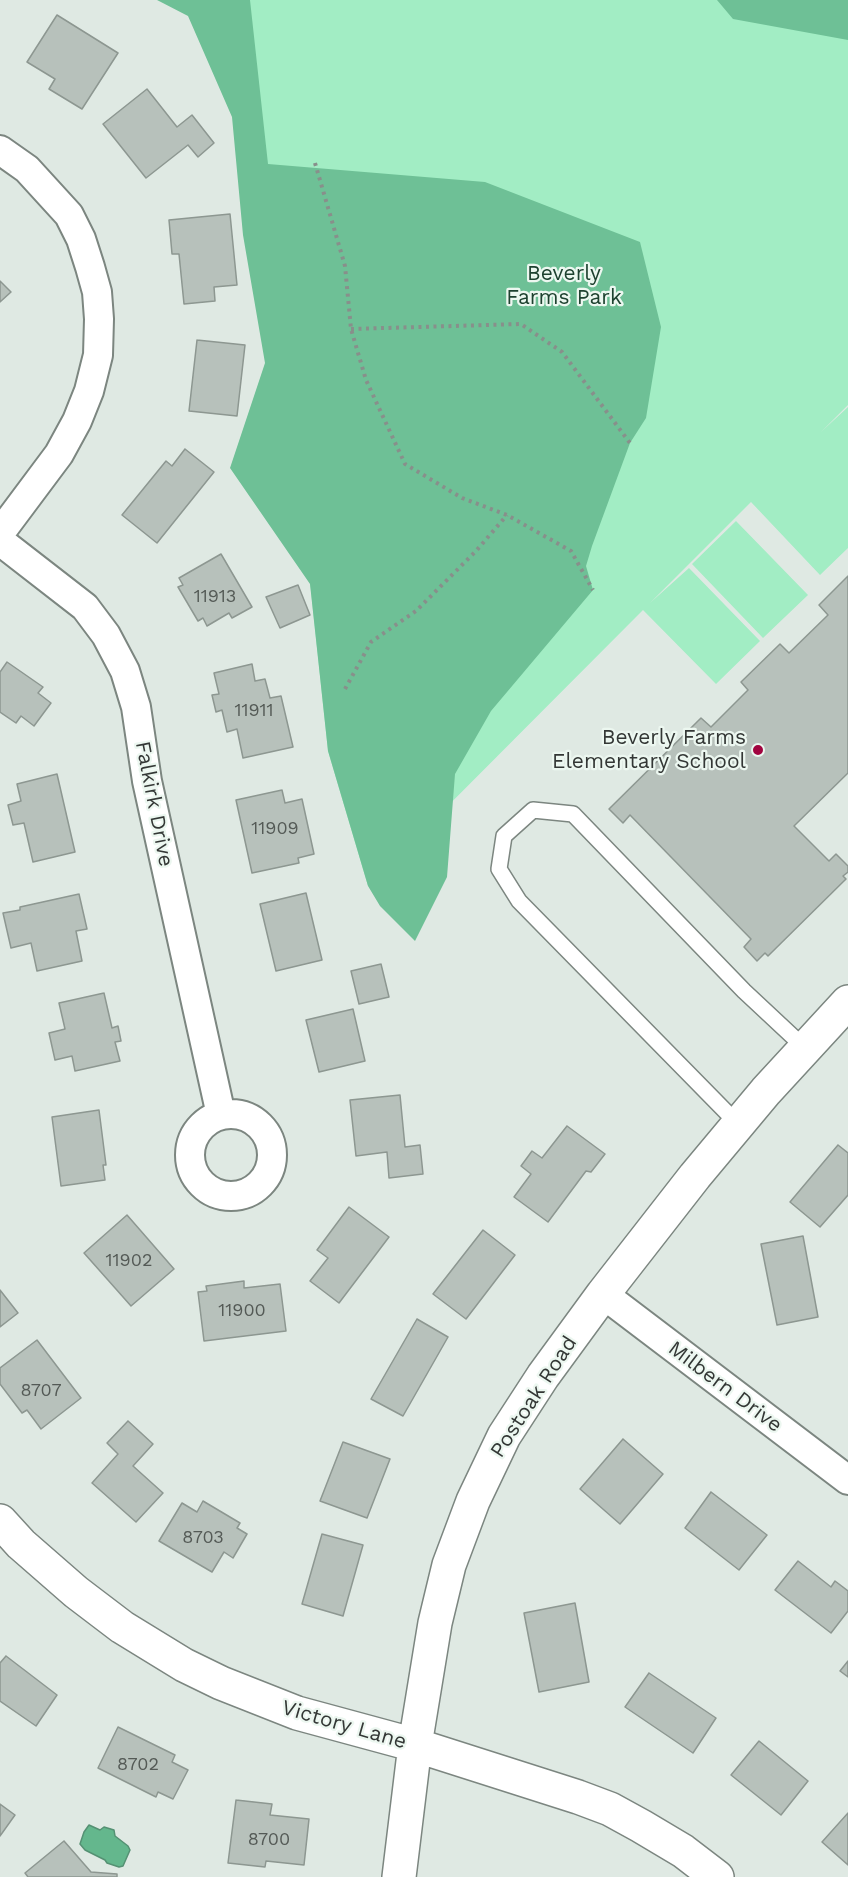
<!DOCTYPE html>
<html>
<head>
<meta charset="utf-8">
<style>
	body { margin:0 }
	canvas { display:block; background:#dfe9e3 }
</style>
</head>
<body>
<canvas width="848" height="1877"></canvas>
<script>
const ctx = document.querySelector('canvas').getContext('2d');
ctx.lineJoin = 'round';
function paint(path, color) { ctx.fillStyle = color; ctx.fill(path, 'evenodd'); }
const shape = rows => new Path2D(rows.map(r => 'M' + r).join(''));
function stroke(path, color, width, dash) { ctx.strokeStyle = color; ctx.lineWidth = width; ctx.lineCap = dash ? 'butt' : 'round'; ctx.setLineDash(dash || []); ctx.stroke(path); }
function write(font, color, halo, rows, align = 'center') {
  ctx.font = font + ' "Work Sans",sans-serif'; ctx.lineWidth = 4.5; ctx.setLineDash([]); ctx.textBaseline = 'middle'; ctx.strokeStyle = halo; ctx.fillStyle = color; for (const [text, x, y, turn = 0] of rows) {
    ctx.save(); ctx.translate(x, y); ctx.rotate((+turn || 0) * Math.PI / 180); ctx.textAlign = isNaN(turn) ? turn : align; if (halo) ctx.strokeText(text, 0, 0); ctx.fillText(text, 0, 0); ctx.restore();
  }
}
paint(shape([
	[248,0,848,0,848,405,821,432,848,407,848,548,820,575,751,502,650,603,689,568,760,641,716,684,643,610,368,886,328,751],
	[736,521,808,595,763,638,692,564]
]), '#a2edc4');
paint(shape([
	[157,0,250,0,268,164,485,182,640,242,661,327,646,418,630,443,592,546,586,566,593,590,491,711,455,774,447,877,415,941,380,906,368,886,328,751,310,584,230,468,265,363,243,235,232,117,188,16],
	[717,0,848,0,848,40,733,19]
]), '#6ec096');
const water = shape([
	[89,1825,100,1830,104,1827,114,1830,115,1836,128,1846,130,1850,123,1866,119,1867,107,1863,105,1860,85,1850,80,1844,84,1832,89,1825]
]);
paint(water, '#64b78d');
stroke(water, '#559173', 1.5);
const building = shape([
	[57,15,118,53,82,109,49,89,55,79,27,62,57,15],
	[147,89,177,127,192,115,214,143,198,157,188,145,146,178,103,124,147,89],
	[230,214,237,285,214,287,215,301,184,304,179,254,172,254,169,220,230,214],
	[0,281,11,292,0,302,0,281],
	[197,340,245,345,237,416,189,411,197,340],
	[185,449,214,472,157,543,122,515,166,461,172,466,185,449],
	[221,554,252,607,232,618,229,613,207,626,203,618,198,621,178,587,183,585,179,578,221,554],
	[848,576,848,773,794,826,829,861,836,854,848,866,848,872,843,876,846,879,768,956,765,953,757,961,744,947,751,939,630,815,623,823,609,809,701,718,711,727,748,690,741,682,780,644,789,653,828,615,819,605,848,576],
	[298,585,310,615,280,628,266,597,298,585],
	[7,662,43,687,38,693,51,703,34,726,21,716,16,723,0,712,0,672,7,662],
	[252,664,255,681,265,679,270,698,281,696,293,747,243,758,237,729,227,732,222,710,216,712,212,695,219,694,214,673,252,664],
	[57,774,75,852,33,862,24,823,13,825,8,805,21,801,17,784,57,774],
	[282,790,285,803,302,799,314,854,298,858,299,863,252,873,236,800,282,790],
	[306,893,322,960,276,971,260,904,306,893],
	[79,894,87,929,76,931,82,961,37,971,31,943,11,948,3,913,20,910,20,907,79,894],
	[381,964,389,997,359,1004,351,971,381,964],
	[104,993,112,1028,118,1026,121,1041,115,1042,120,1061,75,1071,72,1056,55,1060,49,1033,65,1029,59,1003,104,993],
	[353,1009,365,1061,319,1072,306,1020,353,1009],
	[400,1095,405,1147,420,1145,423,1174,389,1178,387,1152,356,1156,350,1100,400,1095],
	[99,1110,106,1165,103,1165,105,1180,61,1186,52,1117,99,1110],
	[567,1126,605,1154,591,1172,586,1171,548,1222,514,1197,531,1174,521,1166,532,1151,542,1158,567,1126],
	[838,1145,848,1153,848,1195,820,1227,790,1202,838,1145],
	[349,1207,389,1237,339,1303,310,1281,328,1258,317,1250,349,1207],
	[127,1215,174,1269,131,1306,84,1253,127,1215],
	[483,1230,515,1255,466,1319,433,1294,483,1230],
	[803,1236,818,1317,777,1325,761,1244,803,1236],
	[244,1281,244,1288,280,1284,286,1331,204,1341,198,1292,207,1291,206,1286,244,1281],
	[0,1290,18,1313,0,1327,0,1290],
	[417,1319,448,1337,403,1416,371,1399,417,1319],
	[37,1340,81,1398,41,1429,27,1410,22,1413,0,1384,0,1368,37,1340],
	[128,1421,153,1444,133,1466,163,1493,136,1522,92,1483,118,1454,107,1443,128,1421],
	[623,1439,663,1474,620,1524,580,1489,623,1439],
	[343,1442,390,1459,367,1518,320,1501,343,1442],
	[711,1492,767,1535,739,1570,685,1528,711,1492],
	[203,1501,240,1523,237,1528,247,1534,233,1558,224,1552,212,1572,159,1541,182,1503,197,1512,203,1501],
	[322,1534,363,1545,343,1616,302,1604,322,1534],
	[798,1561,831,1587,835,1581,848,1591,848,1611,831,1633,775,1590,798,1561],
	[575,1603,589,1682,539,1692,524,1613,575,1603],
	[6,1656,57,1695,36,1726,0,1701,0,1663,6,1656],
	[848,1661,848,1677,840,1671,848,1661],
	[649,1673,716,1718,693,1753,625,1707,649,1673],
	[118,1727,175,1755,172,1762,188,1770,173,1799,158,1792,156,1797,98,1768,118,1727],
	[759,1741,808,1781,781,1815,731,1775,759,1741],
	[236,1800,272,1804,270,1815,309,1819,304,1865,266,1861,265,1867,228,1863,236,1800],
	[0,1804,15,1815,0,1836,0,1804],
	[848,1813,848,1865,822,1842,848,1813],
	[64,1841,91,1872,117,1874,117,1877,28,1877,25,1873,64,1841]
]);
paint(building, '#b7c1bb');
stroke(building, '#8d9791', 1.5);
const lane = shape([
	[738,1124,519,901,499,869,504,836,533,810,573,814,744,991,805,1048]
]);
const street = shape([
	[0,150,27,169,69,215,81,239,90,267,97,292,99,319,98,355,89,391,77,421,59,454,0,533],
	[0,541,85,607,106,635,125,671,136,707,147,781,221,1115],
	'190 1155a41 41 0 1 1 82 0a41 41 0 1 1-82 0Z',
	[603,1294,848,1480]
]);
const secondary = shape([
	[0,1521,21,1544,76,1592,122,1627,184,1665,221,1683,297,1713,415,1745,578,1797,610,1809,641,1826,683,1851,717,1877],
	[399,1877,415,1745,435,1623,449,1565,473,1501,504,1436,543,1376,603,1294,695,1176,766,1091,848,1002]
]);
stroke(lane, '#7c8680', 18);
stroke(street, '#7c8680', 32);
stroke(secondary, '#7c8680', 36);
stroke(shape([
	[315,163,345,266,351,329,366,380,405,464,462,498,507,515,571,551,593,590],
	[351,329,521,324,562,352,630,443],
	[345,689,371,642,416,611,476,551,507,515]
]), '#888f8b', 4, [3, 4.5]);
stroke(lane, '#fff', 15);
stroke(street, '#fff', 28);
stroke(secondary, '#fff', 33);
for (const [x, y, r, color] of [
	[758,750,6,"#a1043f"]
]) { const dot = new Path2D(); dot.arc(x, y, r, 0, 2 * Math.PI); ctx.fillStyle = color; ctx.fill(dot); stroke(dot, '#ecf7f0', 2); }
write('18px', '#545a56', null, [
	["11913",215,597],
	["11911",254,711],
	["11909",275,829],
	["11902",129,1261],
	["11900",242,1311],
	["8707",41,1391],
	["8703",203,1538],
	["8702",138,1765],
	["8700",269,1840]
]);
write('21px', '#1d412f', '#ecf7f0', [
	["Beverly",564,274],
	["Farms Park",564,298]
]);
write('21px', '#333735', '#ecf7f0', [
	["Beverly Farms",746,738],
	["Elementary School",746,762]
], 'right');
write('21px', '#333735', '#ecf7f0', [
	["Falkirk Drive",154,804,79],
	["Milbern Drive",725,1387,37],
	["Postoak Road",534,1397,-57],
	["Victory Lane",344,1725,16]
]);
</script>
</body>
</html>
